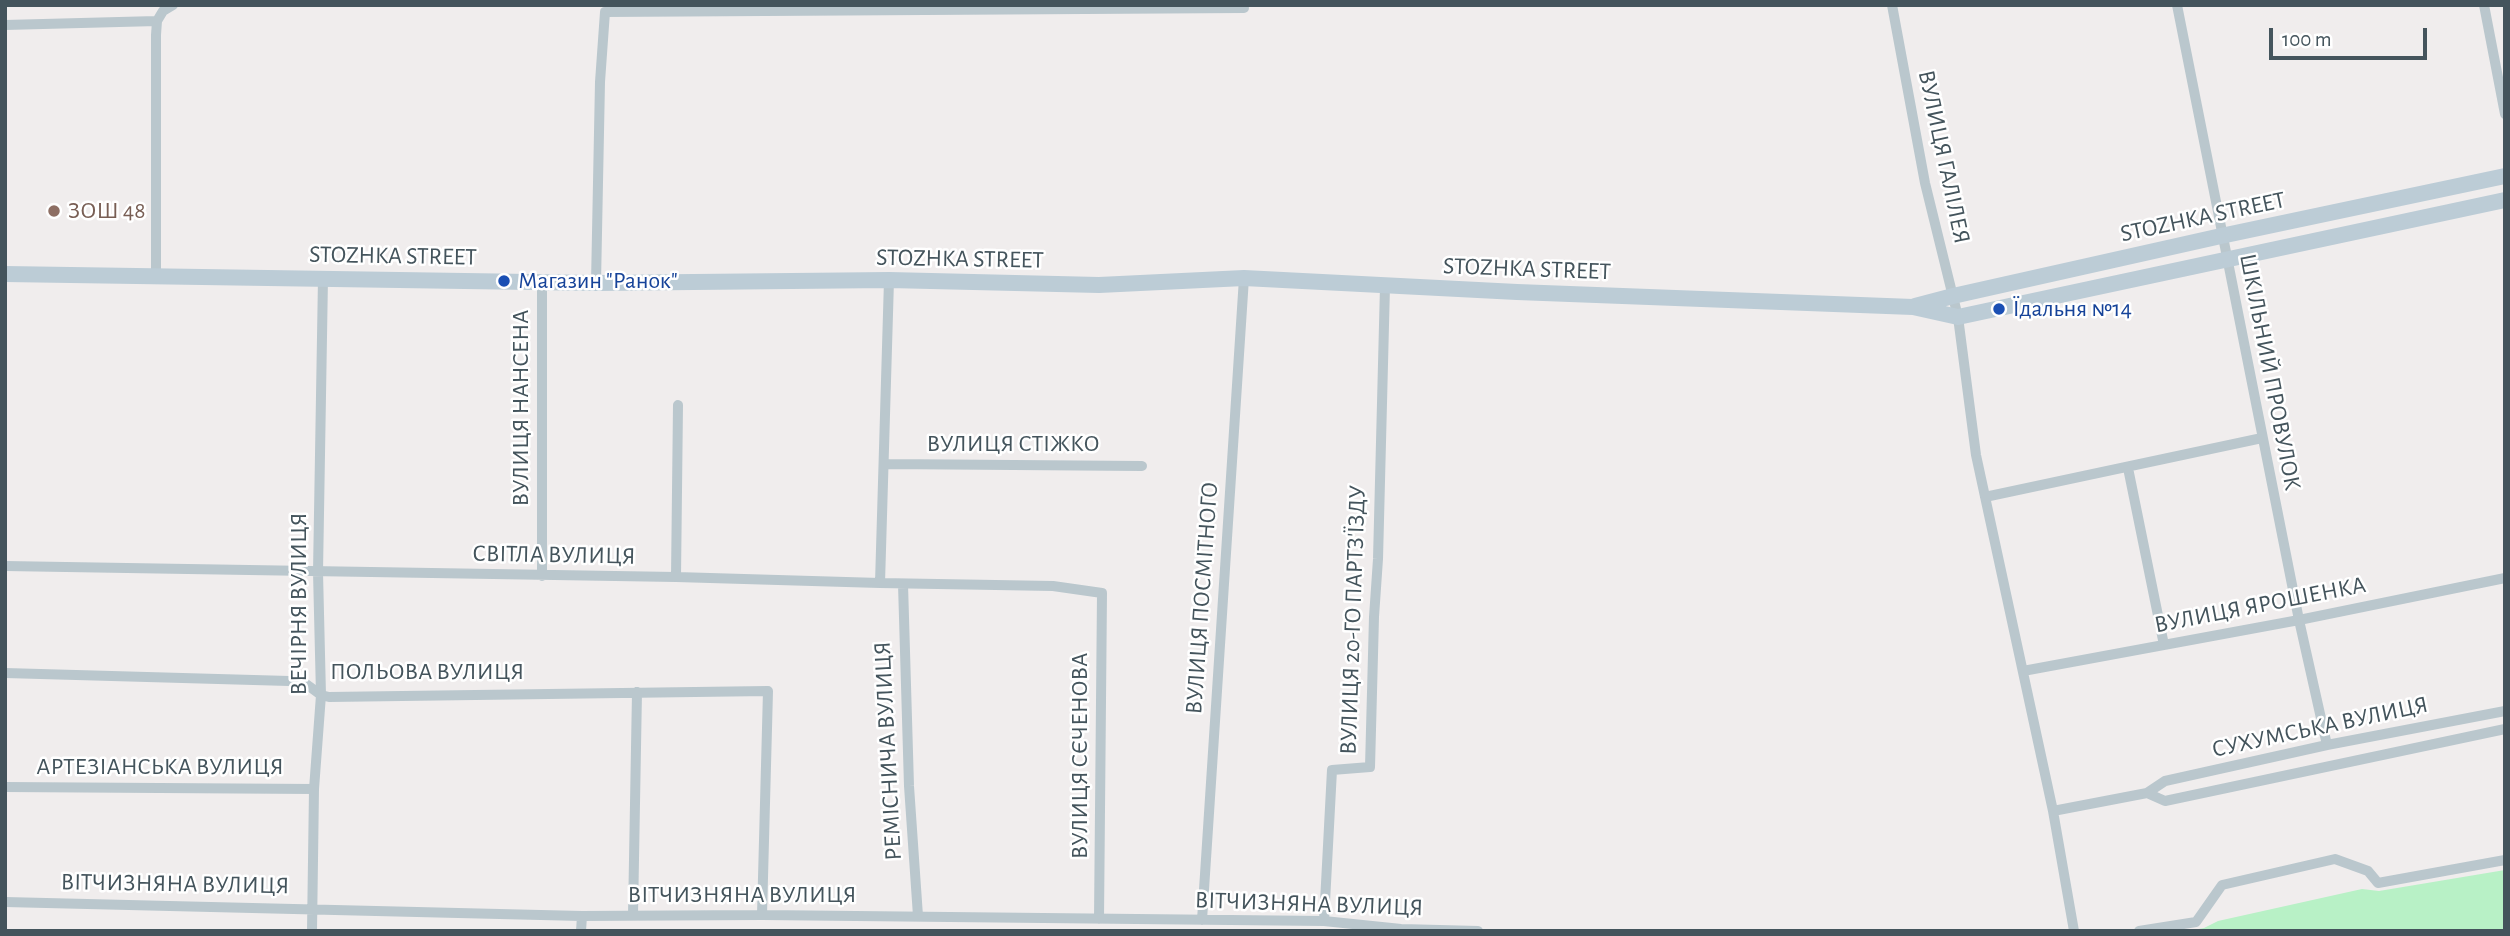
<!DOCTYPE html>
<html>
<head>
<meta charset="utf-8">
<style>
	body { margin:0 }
	#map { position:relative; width:2510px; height:936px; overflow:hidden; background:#f0eded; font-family:"Alegreya Sans",sans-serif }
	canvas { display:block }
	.frame { position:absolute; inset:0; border:7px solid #44545c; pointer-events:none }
	.scale { position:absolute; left:2269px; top:28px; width:158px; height:32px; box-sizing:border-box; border:4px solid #44545c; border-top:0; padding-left:9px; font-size:21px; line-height:24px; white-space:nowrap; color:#44545c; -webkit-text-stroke:5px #fff; paint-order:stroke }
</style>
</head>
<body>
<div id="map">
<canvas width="2510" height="936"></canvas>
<div class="frame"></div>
<div class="scale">100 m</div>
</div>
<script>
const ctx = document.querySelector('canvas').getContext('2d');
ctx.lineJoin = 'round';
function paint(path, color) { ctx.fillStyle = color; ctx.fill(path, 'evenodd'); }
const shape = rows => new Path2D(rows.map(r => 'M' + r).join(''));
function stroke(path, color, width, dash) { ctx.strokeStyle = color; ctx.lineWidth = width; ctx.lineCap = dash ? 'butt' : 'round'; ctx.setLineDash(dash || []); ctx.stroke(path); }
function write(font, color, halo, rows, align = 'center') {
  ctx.font = font + ' "Alegreya Sans",sans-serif'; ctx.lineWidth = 5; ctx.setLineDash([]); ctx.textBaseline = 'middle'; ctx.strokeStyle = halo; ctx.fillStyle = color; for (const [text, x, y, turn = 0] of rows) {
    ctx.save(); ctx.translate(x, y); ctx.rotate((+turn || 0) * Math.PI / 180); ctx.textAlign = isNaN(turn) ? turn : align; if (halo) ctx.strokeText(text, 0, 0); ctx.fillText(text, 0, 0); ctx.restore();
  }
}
paint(shape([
	[2505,870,2505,931,2188,931,2204,928,2218,921,2362,889,2379,891]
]), '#b8f1c6');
stroke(shape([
	[1892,5,1925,183,1958,317,1976,455,2053,811,2074,931],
	[2177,5,2299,620,2327,745],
	[2484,5,2505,114],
	[5,25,157,21],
	[156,275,156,35,157,21,163,11,173,5],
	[596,283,600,82,605,12,1244,8],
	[885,464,1142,466],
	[2128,468,2164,645],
	[1985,497,2262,438],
	[5,566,676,577,880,583,1053,586,1102,593,1099,919],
	[542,576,542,282],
	[676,577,678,405],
	[880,583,889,280],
	[903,584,909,786,918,916],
	[2023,671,2299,620,2505,578],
	[5,673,289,681,306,684,321,695,329,697,768,691,762,915],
	[5,787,314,789],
	[2147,793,2165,801,2505,729],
	[2053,811,2147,793,2165,781,2327,745,2505,711],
	[5,902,582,916,762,915,1324,921,1401,929,1478,931],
	[633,915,637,692],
	[1202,920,1244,278],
	[1324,921,1332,770,1370,767,1374,617,1378,559,1385,286],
	[312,931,314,789,321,695,318,572,323,278],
	[581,931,582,916],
	[2139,931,2196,922,2222,885,2335,859,2368,871,2378,883,2505,860]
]), '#bac7cd', 10);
stroke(shape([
	[5,274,596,283,889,280,1099,285,1244,278,1517,292,1913,307,1958,317,2505,200],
	[1915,306,1953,296,2221,236,2505,176]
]), '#bcccd6', 16);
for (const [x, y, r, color] of [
	[54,211,7,"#8d6e63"],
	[504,281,7,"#1a4fb4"],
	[1999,309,7,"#1a4fb4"]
]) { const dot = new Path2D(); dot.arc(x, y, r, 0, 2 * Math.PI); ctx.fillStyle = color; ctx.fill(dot); stroke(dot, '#fff', 2.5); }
write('24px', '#44545c', '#fff', [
	["ВУЛИЦЯ ГАЛІЛЕЯ",1944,157,78],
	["STOZHKA STREET",2203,217,-12],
	["STOZHKA STREET",393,256,1],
	["STOZHKA STREET",960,259,1],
	["STOZHKA STREET",1527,269,2],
	["ШКІЛЬНИЙ ПРОВУЛОК",2270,372,79],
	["ВУЛИЦЯ НАНСЕНА",521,408,-90],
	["ВУЛИЦЯ СТІЖКО",1013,444],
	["СВІТЛА ВУЛИЦЯ",554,555,1],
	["ВУЛИЦЯ ПОСМІТНОГО",1202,598,-86],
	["ВЕЧІРНЯ ВУЛИЦЯ",299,604,-90],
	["ВУЛИЦЯ ЯРОШЕНКА",2260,605,-11],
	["ВУЛИЦЯ 20-ГО ПАРТЗ'ЇЗДУ",1353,620,-88],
	["ПОЛЬОВА ВУЛИЦЯ",427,672],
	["СУХУМСЬКА ВУЛИЦЯ",2320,727,-12],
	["РЕМІСНИЧА ВУЛИЦЯ",888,751,-93],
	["ВУЛИЦЯ СЄЧЕНОВА",1080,756,-90],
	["АРТЕЗІАНСЬКА ВУЛИЦЯ",160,767],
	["ВІТЧИЗНЯНА ВУЛИЦЯ",175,884,1],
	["ВІТЧИЗНЯНА ВУЛИЦЯ",742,895],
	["ВІТЧИЗНЯНА ВУЛИЦЯ",1309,904,2]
]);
write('24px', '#785e54', '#fff', [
	["ЗОШ 48",68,211]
], 'left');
write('24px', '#164399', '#fff', [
	["Магазин \"Ранок\"",518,281],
	["Їдальня №14",2013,309]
], 'left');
</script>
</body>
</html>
